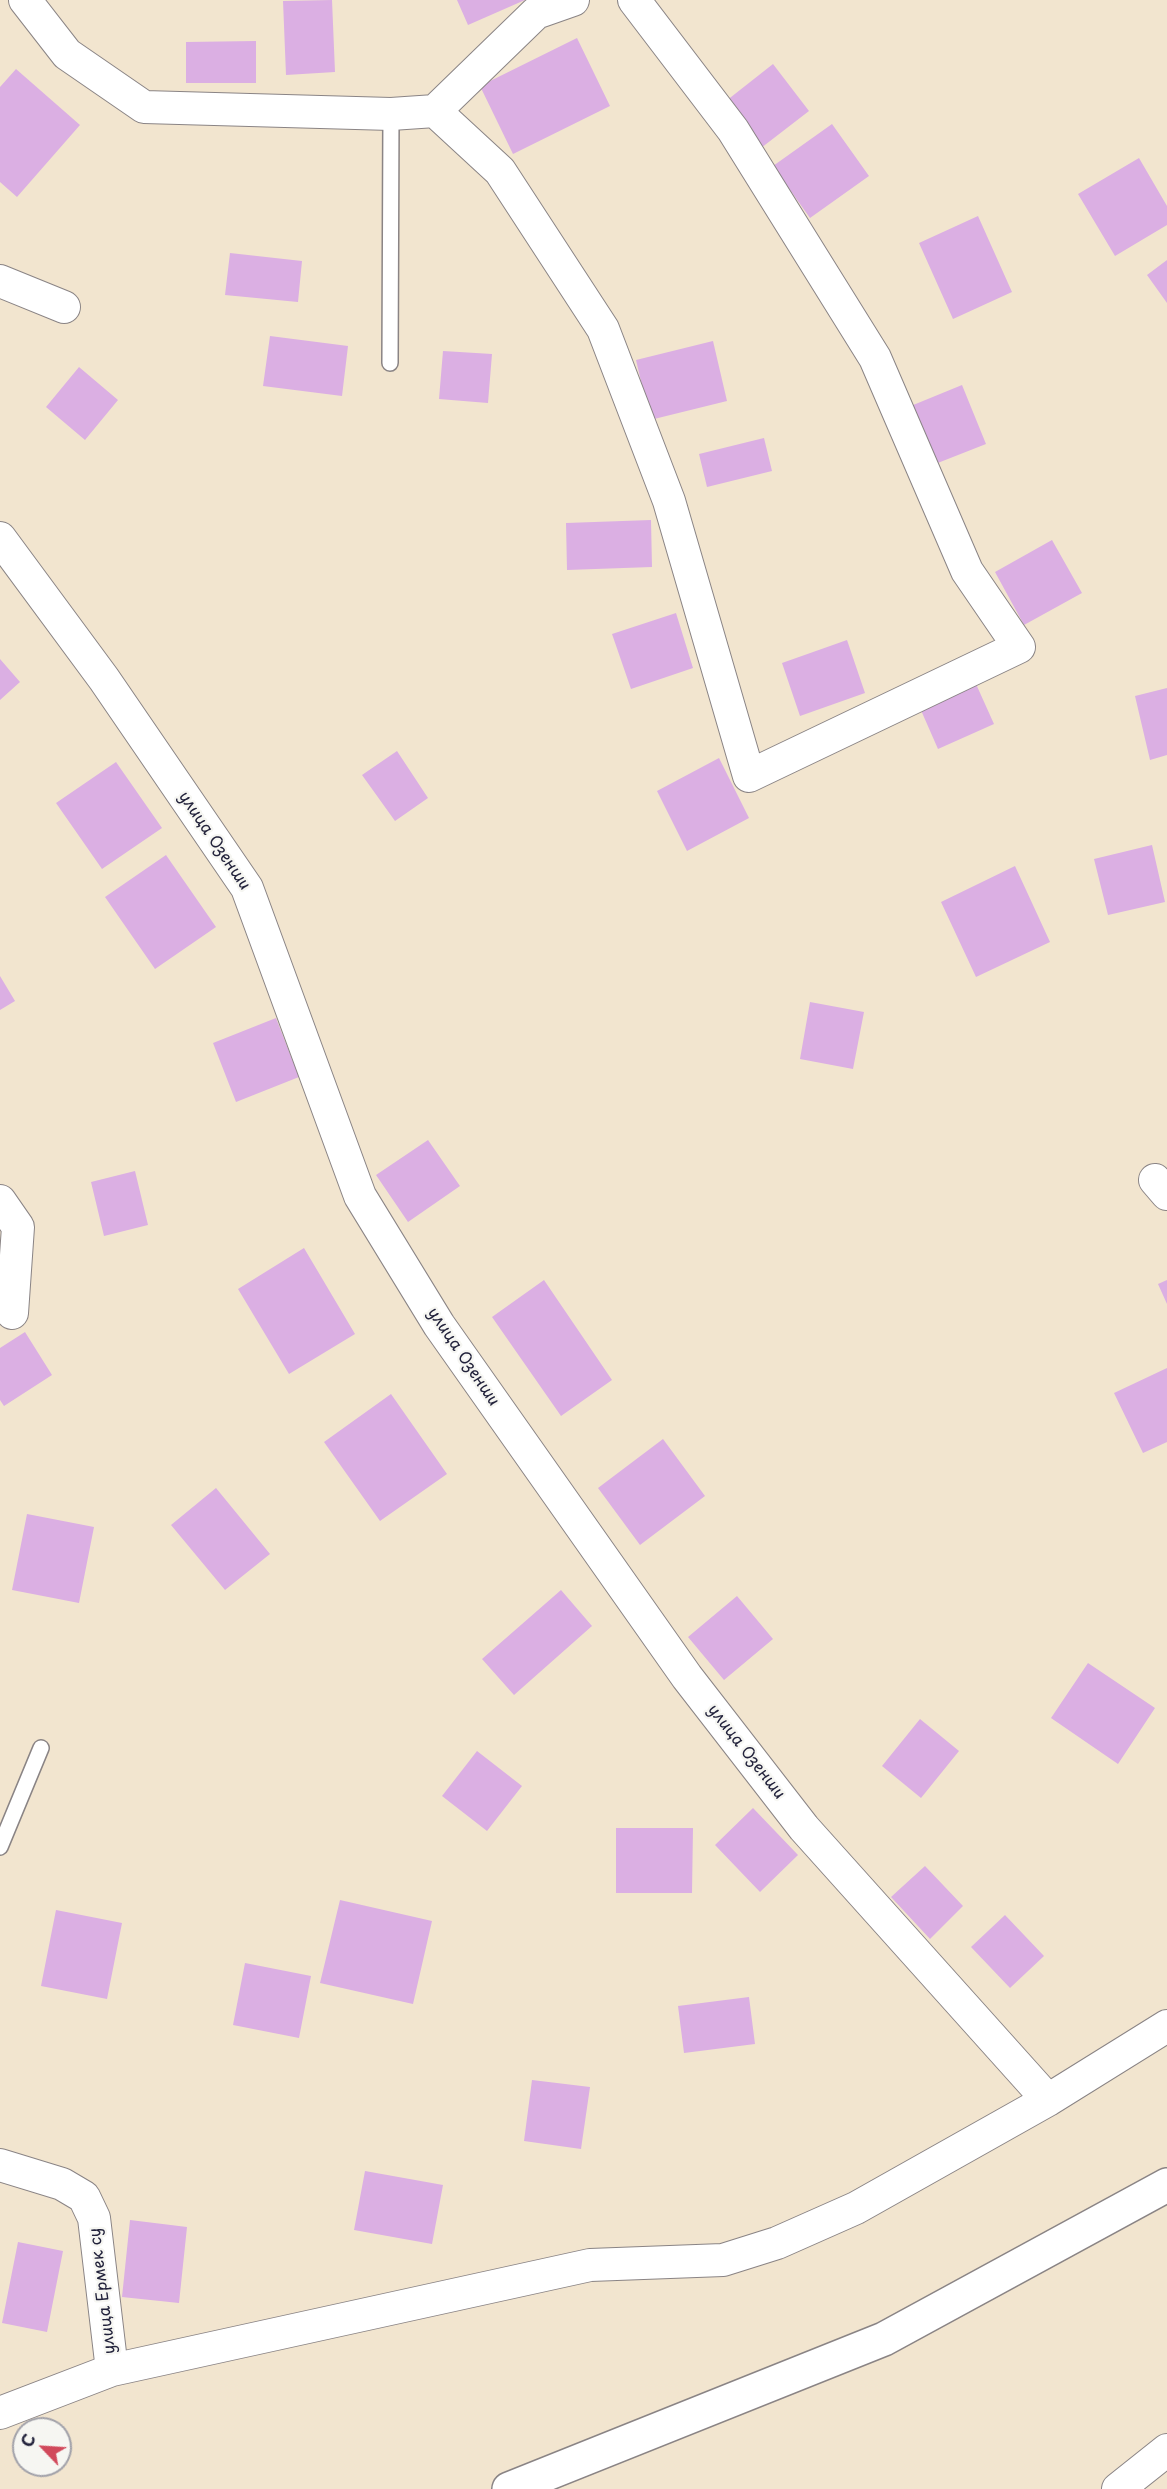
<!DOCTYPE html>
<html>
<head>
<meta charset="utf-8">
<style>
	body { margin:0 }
	#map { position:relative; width:1167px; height:2489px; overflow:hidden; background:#f2e5cf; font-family:"Playpen Sans",sans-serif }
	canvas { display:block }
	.north { position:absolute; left:12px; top:2417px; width:60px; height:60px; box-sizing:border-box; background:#f6f6f2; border:2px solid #a1a1a9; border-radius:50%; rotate:295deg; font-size:16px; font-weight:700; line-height:24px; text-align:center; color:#22223b }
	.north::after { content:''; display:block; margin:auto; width:21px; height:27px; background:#d1495b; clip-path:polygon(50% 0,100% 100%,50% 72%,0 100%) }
</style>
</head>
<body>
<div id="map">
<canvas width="1167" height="2489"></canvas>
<div class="north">С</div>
</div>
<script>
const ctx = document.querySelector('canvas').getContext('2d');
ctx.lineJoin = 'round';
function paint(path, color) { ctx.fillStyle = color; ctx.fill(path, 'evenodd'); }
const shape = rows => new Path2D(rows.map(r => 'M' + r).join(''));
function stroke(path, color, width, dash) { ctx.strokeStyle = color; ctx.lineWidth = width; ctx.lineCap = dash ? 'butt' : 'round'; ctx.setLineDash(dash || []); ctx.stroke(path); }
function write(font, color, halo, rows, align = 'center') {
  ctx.font = font + ' "Playpen Sans",sans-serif'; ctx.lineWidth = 4.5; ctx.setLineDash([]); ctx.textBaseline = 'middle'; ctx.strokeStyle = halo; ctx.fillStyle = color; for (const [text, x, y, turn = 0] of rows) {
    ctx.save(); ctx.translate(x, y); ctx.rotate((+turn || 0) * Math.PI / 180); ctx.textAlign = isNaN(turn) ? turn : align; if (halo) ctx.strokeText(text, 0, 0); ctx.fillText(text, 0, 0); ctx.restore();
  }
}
paint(shape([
	[332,0,335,72,286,75,283,1],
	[457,0,525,0,468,25],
	[577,38,610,106,513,154,480,86],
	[256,41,256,83,186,83,186,42],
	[773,64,809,111,761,148,726,101],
	[16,69,80,125,17,197,0,182,0,87],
	[832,124,869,176,810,218,773,166],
	[1139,158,1167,206,1167,225,1115,256,1078,194],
	[978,216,1012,292,953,319,919,243],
	[230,253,302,261,298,302,225,295],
	[1167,260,1167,303,1147,275],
	[270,336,348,346,342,396,263,386],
	[713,341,727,401,650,420,636,360],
	[443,351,492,354,488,403,439,399],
	[79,367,118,400,85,440,46,407],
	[962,385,986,444,925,468,901,410],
	[764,438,772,471,707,487,699,454],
	[651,520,652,567,567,570,566,523],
	[1052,540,1082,593,1024,625,995,572],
	[676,613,693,668,631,689,612,634],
	[847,640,865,693,800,716,782,663],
	[0,659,20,682,0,700],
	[976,684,994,724,938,749,920,708],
	[1167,688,1167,755,1150,760,1135,696],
	[397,751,428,798,395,821,362,775],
	[719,758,749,818,687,851,657,791],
	[116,762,162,828,102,869,56,803],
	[1152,845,1165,902,1108,915,1094,859],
	[166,855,216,927,155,969,105,897],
	[1015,866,1050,942,976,977,941,902],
	[0,976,15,1001,0,1010],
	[810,1002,864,1012,853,1069,800,1059],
	[276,1018,299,1077,236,1102,213,1043],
	[428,1140,460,1186,408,1222,376,1175],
	[135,1171,148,1225,104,1236,91,1182],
	[304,1248,355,1334,289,1374,238,1289],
	[544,1280,612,1380,561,1416,492,1317],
	[1167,1280,1167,1304,1158,1284],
	[25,1332,52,1375,4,1406,0,1400,0,1348],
	[1167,1368,1167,1442,1143,1453,1114,1393],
	[391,1394,447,1474,380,1521,324,1442],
	[663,1439,705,1496,640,1545,598,1488],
	[216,1488,270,1554,225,1590,171,1525],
	[27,1514,94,1527,79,1603,12,1590],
	[561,1590,592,1626,514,1695,482,1659],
	[737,1596,773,1639,724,1680,688,1637],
	[1088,1663,1155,1708,1118,1764,1051,1718],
	[920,1719,959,1751,921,1798,882,1766],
	[477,1751,522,1786,487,1831,442,1796],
	[753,1808,798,1855,760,1892,715,1845],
	[616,1828,693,1828,692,1893,616,1893],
	[925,1866,963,1906,930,1939,891,1897],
	[340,1900,432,1921,413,2004,320,1983],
	[56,1910,122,1923,107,1999,41,1986],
	[1005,1915,1044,1956,1010,1988,971,1947],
	[245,1963,311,1976,299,2038,233,2025],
	[749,1997,755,2044,684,2053,678,2006],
	[532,2080,590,2087,581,2149,524,2141],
	[365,2171,443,2185,432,2244,354,2230],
	[130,2220,187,2227,179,2303,122,2297],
	[18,2242,63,2251,47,2332,2,2323]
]), '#dbafe3');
const lane = shape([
	[390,363,391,114],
	[0,1847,41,1748]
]);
const street = shape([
	[25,0,67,54,144,107,391,114,435,111,536,13,573,0],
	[435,111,500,171,603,329,669,501,749,776,1019,647,967,571,875,358,733,130,634,0],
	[0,281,64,307],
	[0,538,104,679,247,888,360,1196,439,1325,687,1677,804,1828,1048,2100],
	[1155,1180,1167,1194],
	[0,1201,18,1227,12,1313],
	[0,2165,62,2184,84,2197,94,2218,112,2370],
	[0,2413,112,2370,590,2265,723,2260,777,2243,856,2208,1048,2100,1167,2026],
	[1118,2489,1167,2450]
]);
const highway = shape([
	[509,2489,884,2339,1167,2185]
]);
stroke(lane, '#8a8485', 18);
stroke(street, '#8a8485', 34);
stroke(highway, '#8a8485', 36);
stroke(lane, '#fff', 15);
stroke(street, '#fff', 32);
stroke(highway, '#fff', 33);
write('16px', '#22223b', '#f6f6f2', [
	["улица Озенши",214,841,56],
	["улица Озенши",463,1357,56],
	["улица Озенши",746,1752,52],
	["улица Ермек су",103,2291,-97]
]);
</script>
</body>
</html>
